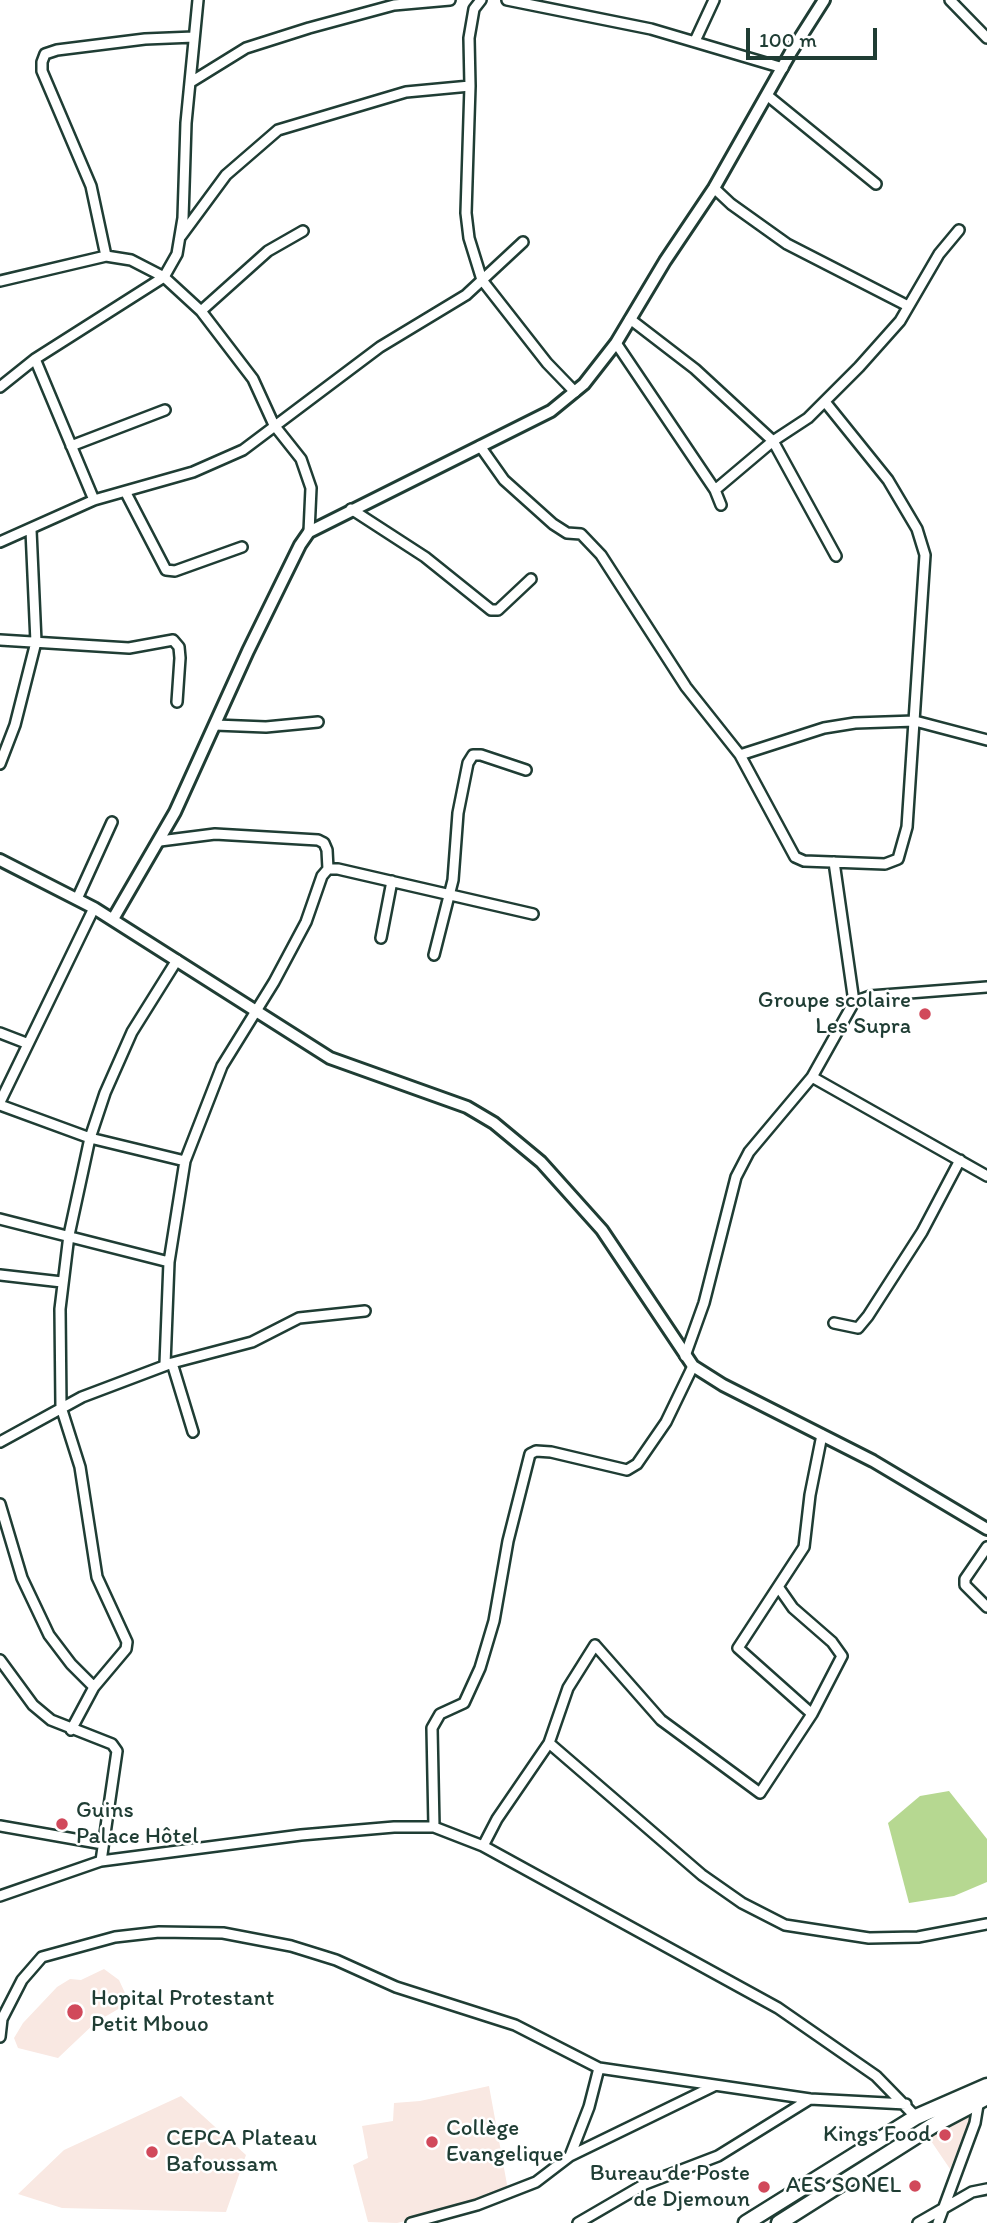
<!DOCTYPE html>
<html>
<head>
<meta charset="utf-8">
<style>
	body { margin:0 }
	#map { position:relative; width:987px; height:2223px; overflow:hidden; background:#fff; font-family:Itim,sans-serif }
	canvas { display:block }
	.scale { position:absolute; left:746px; top:28px; width:131px; height:32px; box-sizing:border-box; border:4px solid #1f3d34; border-top:0; padding-left:9px; font-size:21px; line-height:24px; white-space:nowrap; color:#1f3d34; -webkit-text-stroke:5px #fff; paint-order:stroke }
</style>
</head>
<body>
<div id="map">
<canvas width="987" height="2223"></canvas>
<div class="scale">100 m</div>
</div>
<script>
const ctx = document.querySelector('canvas').getContext('2d');
ctx.lineJoin = 'round';
function paint(path, color) { ctx.fillStyle = color; ctx.fill(path, 'evenodd'); }
const shape = rows => new Path2D(rows.map(r => 'M' + r).join(''));
function stroke(path, color, width, dash) { ctx.strokeStyle = color; ctx.lineWidth = width; ctx.lineCap = dash ? 'butt' : 'round'; ctx.setLineDash(dash || []); ctx.stroke(path); }
function write(font, color, halo, rows, align = 'center') {
  ctx.font = font + ' Itim,sans-serif'; ctx.lineWidth = 5; ctx.setLineDash([]); ctx.textBaseline = 'middle'; ctx.strokeStyle = halo; ctx.fillStyle = color; for (const [text, x, y, turn = 0] of rows) {
    ctx.save(); ctx.translate(x, y); ctx.rotate((+turn || 0) * Math.PI / 180); ctx.textAlign = isNaN(turn) ? turn : align; if (halo) ctx.strokeText(text, 0, 0); ctx.fillText(text, 0, 0); ctx.restore();
  }
}
paint(shape([
	[104,1969,119,1980,125,1993,120,2008,96,2022,58,2058,18,2048,14,2038,23,2023,57,1987,70,1979,81,1980],
	[489,2086,508,2190,444,2212,397,2223,368,2222,353,2165,368,2158,362,2126,393,2121,394,2103,420,2101],
	[181,2096,246,2155,226,2212,62,2208,18,2194,64,2150],
	[972,2108,972,2117,950,2169,929,2138]
]), '#f9e8e2');
paint(shape([
	[949,1791,987,1839,987,1882,954,1896,909,1903,888,1823,920,1796]
]), '#b6d891');
const minor = shape([
	[507,0,651,29,783,68],
	[950,0,987,38],
	[695,41,714,0],
	[191,82,246,48,309,28,394,5,450,0],
	[470,86,469,38,474,9,481,0],
	[768,96,876,184],
	[714,188,731,204,787,244,908,306],
	[181,236,226,175,278,130,406,92,470,86,466,213,469,238,482,280,547,363,575,392],
	[106,256,91,186,42,71,42,62,45,54,57,50,145,39,194,37],
	[0,281,106,256,131,260,164,277,201,311,253,379,274,425,301,459,311,488,309,532],
	[201,311,268,251,303,231],
	[630,319,695,369,773,441,836,556],
	[616,343,715,490,721,505],
	[35,359,94,500],
	[0,387,35,359,164,277,177,254,183,218,186,123,198,0],
	[71,446,165,410],
	[480,446,504,480,553,524,567,533,581,534,601,555,686,687,740,755,795,857,804,861,885,864,898,859,907,827,925,555,917,529,888,480,826,403],
	[715,490,773,441,808,418,859,367,900,321,939,254,959,230],
	[126,493,166,570,175,571,242,547],
	[351,509,425,557,491,610,498,610,531,579],
	[0,542,94,500,193,472,243,450,380,347,466,295,523,242],
	[0,640,129,648,173,640,179,647,180,658,177,702],
	[215,725,266,727,318,722],
	[740,755,824,728,855,723,915,721,987,740],
	[0,764,15,725,36,642,31,530],
	[160,841,215,834,318,840,324,843,327,850,328,869],
	[834,862,854,1002],
	[77,899,112,822],
	[381,938,392,881],
	[434,955,453,880,458,813,468,763,473,755,481,755,526,770],
	[0,1033,26,1043],
	[812,1077,987,1176],
	[0,1102,94,908],
	[0,1105,90,1138,185,1161],
	[0,1219,169,1262],
	[0,1275,62,1282],
	[834,1323,858,1328,868,1316,922,1232,960,1160],
	[685,1356,704,1303,736,1177,749,1152,812,1077,854,1002,870,996,987,987],
	[172,1363,252,1342,299,1318,365,1311],
	[165,1364,169,1262,185,1161,222,1066,274,982,306,922,322,876,328,869,338,869,533,914],
	[0,1442,82,1397,172,1363,193,1432],
	[0,1504,22,1578,49,1635,71,1664,94,1687],
	[987,1547,965,1579,965,1585,987,1607],
	[0,1660,33,1705,51,1720,112,1744,117,1751,101,1861],
	[812,1714,738,1648,804,1547,810,1495,822,1435],
	[71,1730,94,1687,126,1649,127,1642,97,1577,80,1467,61,1407,60,1309,69,1235,90,1138,105,1093,132,1032,177,960],
	[549,1743,702,1875,742,1903,785,1925,869,1938,918,1937,987,1924],
	[0,1826,103,1844],
	[434,1827,432,1728,440,1714,464,1703,480,1668,494,1621,508,1541,530,1454,536,1451,551,1452,627,1470,637,1464,666,1422,693,1366],
	[483,1846,497,1819,549,1743,568,1688,595,1645,661,1720,760,1793,812,1714,842,1656,832,1642,793,1608,779,1588],
	[0,1896,101,1861,301,1835,394,1827,434,1827,483,1846,778,2008,876,2076,916,2117],
	[0,2037,2,2019,22,1980,42,1957,115,1937,159,1932,223,1933,291,1946,336,1960,396,1987,515,2025,599,2068,810,2099,906,2104],
	[570,2156,589,2107,599,2068],
	[411,2223,477,2205,536,2182,570,2156,714,2086],
	[578,2223,645,2184,718,2156,810,2099],
	[918,2223,972,2192,987,2189],
	[938,2223,975,2123,979,2099]
]);
const tertiary = shape([
	[0,860,94,908,330,1058,467,1107,494,1123,541,1162,602,1230,693,1366,723,1385,873,1461,987,1529],
	[113,919,175,812,248,651,300,545,309,532,551,411,584,384,616,343,665,261,714,188,791,52,824,0]
]);
const trunk = shape([
	[746,2223,916,2117,987,2086],
	[779,2223,932,2126,987,2097]
]);
stroke(minor, '#1f3d34', 14);
stroke(tertiary, '#1f3d34', 16);
stroke(trunk, '#1f3d34', 19);
stroke(minor, '#fff', 9);
stroke(tertiary, '#fff', 10);
stroke(trunk, '#fff', 14);
for (const [x, y, r, color] of [
	[925,1014,7,"#d1495b"],
	[62,1824,7,"#d1495b"],
	[75,2012,9,"#d1495b"],
	[945,2135,7,"#d1495b"],
	[432,2142,7,"#d1495b"],
	[152,2152,7,"#d1495b"],
	[915,2186,7,"#d1495b"],
	[764,2187,7,"#d1495b"]
]) { const dot = new Path2D(); dot.arc(x, y, r, 0, 2 * Math.PI); ctx.fillStyle = color; ctx.fill(dot); stroke(dot, '#fff', 2.5); }
write('23px', '#1f3d34', '#fff', [
	["Groupe scolaire",911,1001],
	["Les Supra",911,1027],
	["Guins",76,1811,"left"],
	["Palace Hôtel",76,1837,"left"],
	["Hopital Protestant",91,1999,"left"],
	["Petit Mbouo",91,2025,"left"],
	["Collège",446,2129,"left"],
	["Evangelique",446,2155,"left"],
	["Kings Food",931,2135],
	["CEPCA Plateau",166,2139,"left"],
	["Bafoussam",166,2165,"left"],
	["Bureau de Poste",750,2174],
	["de Djemoun",750,2200],
	["AES SONEL",901,2186]
], 'right');
</script>
</body>
</html>
